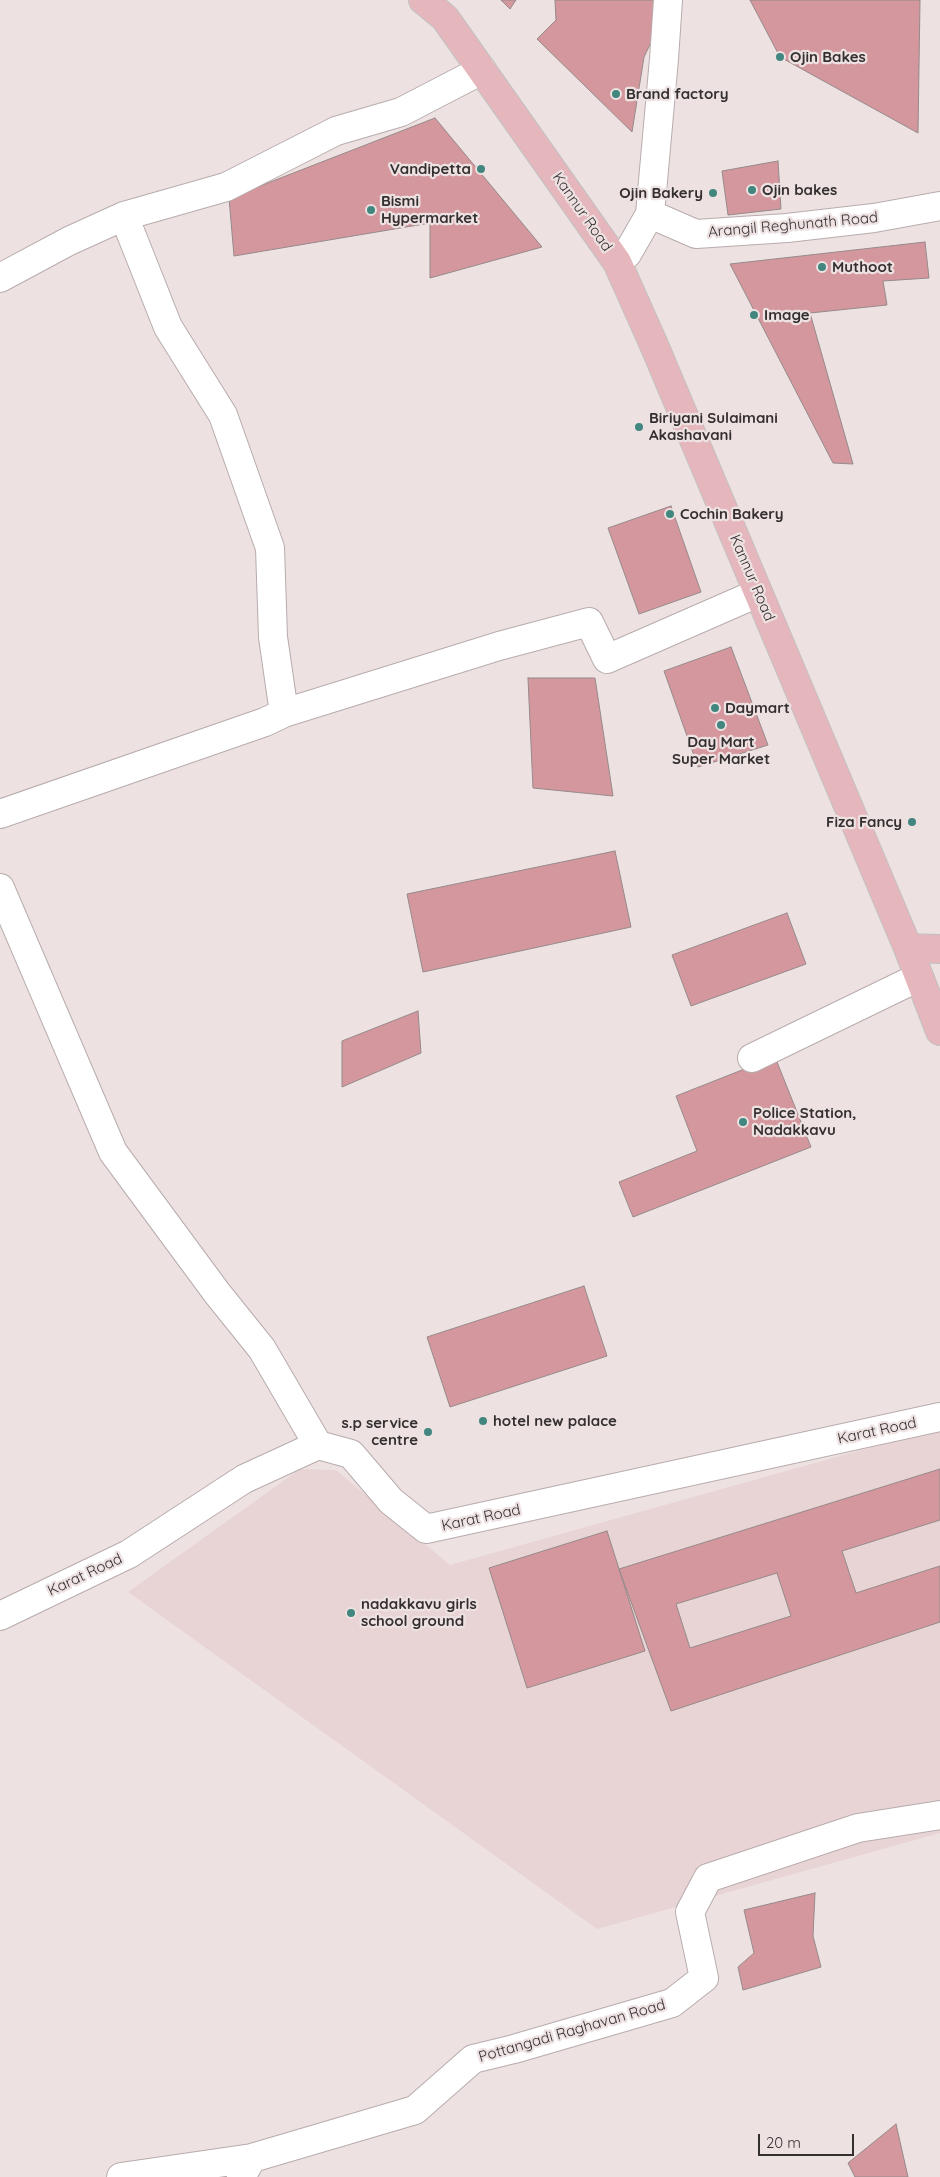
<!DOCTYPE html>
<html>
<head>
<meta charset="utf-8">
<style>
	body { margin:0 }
	#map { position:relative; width:940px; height:2177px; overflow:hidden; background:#ede1e2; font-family:Quicksand,sans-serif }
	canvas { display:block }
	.scale { position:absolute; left:758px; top:2134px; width:96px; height:22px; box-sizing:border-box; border:2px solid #353030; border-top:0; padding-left:6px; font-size:15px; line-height:18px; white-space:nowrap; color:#353030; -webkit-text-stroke:4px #ede1e2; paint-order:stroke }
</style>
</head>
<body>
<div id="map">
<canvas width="940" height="2177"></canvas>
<div class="scale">20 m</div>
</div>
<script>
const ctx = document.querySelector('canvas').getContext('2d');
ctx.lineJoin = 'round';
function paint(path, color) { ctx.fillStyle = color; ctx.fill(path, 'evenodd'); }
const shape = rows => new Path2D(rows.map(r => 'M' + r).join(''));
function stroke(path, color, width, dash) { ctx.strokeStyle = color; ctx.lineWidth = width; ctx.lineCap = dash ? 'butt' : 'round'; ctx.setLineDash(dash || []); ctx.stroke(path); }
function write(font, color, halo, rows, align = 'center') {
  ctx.font = font + ' Quicksand,sans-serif'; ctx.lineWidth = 4.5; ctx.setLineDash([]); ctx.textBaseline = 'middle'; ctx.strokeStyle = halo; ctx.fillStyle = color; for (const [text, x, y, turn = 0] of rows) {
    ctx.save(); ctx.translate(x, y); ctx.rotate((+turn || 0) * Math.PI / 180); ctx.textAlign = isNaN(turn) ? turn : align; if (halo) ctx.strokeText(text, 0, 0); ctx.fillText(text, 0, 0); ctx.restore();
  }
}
paint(shape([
	[940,1428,940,1833,597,1929,128,1592,300,1469,336,1470,450,1565]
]), '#e9d4d5');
const building = shape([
	[501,0,516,0,510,9,501,0],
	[555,0,655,0,657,30,644,57,632,132,537,39,556,20,555,0],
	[750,0,920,0,918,133,780,57,750,0],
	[435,118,542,247,430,278,430,223,234,256,229,198,435,118],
	[778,161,781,209,728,215,722,171,778,161],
	[925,242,929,278,883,281,887,305,810,313,853,464,833,463,730,264,925,242],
	[671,506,701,592,639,614,608,528,671,506],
	[731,647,768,745,698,767,664,671,731,647],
	[528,678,595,678,613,796,533,788,528,678],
	[615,851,631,927,423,972,407,894,615,851],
	[787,913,806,964,691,1006,672,955,787,913],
	[418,1011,421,1053,342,1087,342,1041,418,1011],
	[775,1057,811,1147,633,1217,619,1182,697,1151,676,1096,775,1057],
	[584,1286,607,1356,450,1407,427,1337,584,1286],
	[940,1469,940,1520,842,1551,856,1593,940,1566,940,1622,671,1711,619,1569,940,1469],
	[777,1573,791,1616,690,1648,676,1604,777,1573],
	[607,1531,645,1651,527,1688,489,1568,607,1531],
	[815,1893,813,1936,821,1967,743,1990,738,1967,754,1953,744,1910,815,1893],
	[896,2124,908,2177,855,2177,848,2163,896,2124]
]);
paint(building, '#d4979d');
stroke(building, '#958a8a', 1);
const minor = shape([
	[650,214,696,234,787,228,874,218,940,206],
	[124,216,168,327,223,415,270,548,273,637,284,713],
	[617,262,627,254,650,214,664,59,668,0],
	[0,278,69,241,124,216,226,187,336,131,401,112,482,70],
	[0,814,265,722,284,713,499,646,589,622,607,659,758,593],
	[0,888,113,1152,217,1293,262,1349,318,1445],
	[752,1058,919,977],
	[0,1616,129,1554,244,1479,318,1445,351,1454,391,1501,426,1529,940,1417],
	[121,2177,252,2158],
	[241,2177,252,2158,415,2110,473,2059,514,2049,672,2003,704,1978,690,1912,708,1878,858,1828,940,1815]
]);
const primary = shape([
	[423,0,445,18,617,262,654,345,908,948,940,1031],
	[908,948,940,949]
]);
stroke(minor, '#b8acad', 30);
stroke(primary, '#c2c1c1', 30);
stroke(minor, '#fff', 28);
stroke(primary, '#e5b7bc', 28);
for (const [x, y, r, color] of [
	[780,57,5,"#41877f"],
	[616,94,5,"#41877f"],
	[481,169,5,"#41877f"],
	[752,190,5,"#41877f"],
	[713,193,5,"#41877f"],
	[371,210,5,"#41877f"],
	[822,267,5,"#41877f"],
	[754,315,5,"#41877f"],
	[639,427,5,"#41877f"],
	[670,514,5,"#41877f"],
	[715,708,5,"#41877f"],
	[721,725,5,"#41877f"],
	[912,822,5,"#41877f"],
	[743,1122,5,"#41877f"],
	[483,1421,5,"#41877f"],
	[428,1432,5,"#41877f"],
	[351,1613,5,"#41877f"]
]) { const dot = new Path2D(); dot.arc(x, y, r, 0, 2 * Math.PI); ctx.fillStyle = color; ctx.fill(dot); stroke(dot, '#ede1e2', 2); }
write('bold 15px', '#353030', '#ede1e2', [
	["Ojin Bakes",790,57],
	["Brand factory",626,94],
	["Vandipetta",471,169,"right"],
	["Ojin bakes",762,190],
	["Ojin Bakery",703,193,"right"],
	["Bismi",381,201],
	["Hypermarket",381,218],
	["Muthoot",832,267],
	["Image",764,315],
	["Biriyani Sulaimani",649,418],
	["Akashavani",649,435],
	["Cochin Bakery",680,514],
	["Daymart",725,708],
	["Day Mart",721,742,"center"],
	["Super Market",721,759,"center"],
	["Fiza Fancy",902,822,"right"],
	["Police Station,",753,1113],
	["Nadakkavu",753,1130],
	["hotel new palace",493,1421],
	["s.p service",418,1423,"right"],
	["centre",418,1440,"right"],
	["nadakkavu girls",361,1604],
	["school ground",361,1621]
], 'left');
write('15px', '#353030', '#ede1e2', [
	["Kannur Road",582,212,55],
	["Arangil Reghunath Road",793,225,-5],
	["Kannur Road",752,578,67],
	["Karat Road",877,1431,-12],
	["Karat Road",481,1518,-12],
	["Karat Road",85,1575,-25],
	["Pottangadi Raghavan Road",572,2031,-16]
]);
</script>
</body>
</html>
